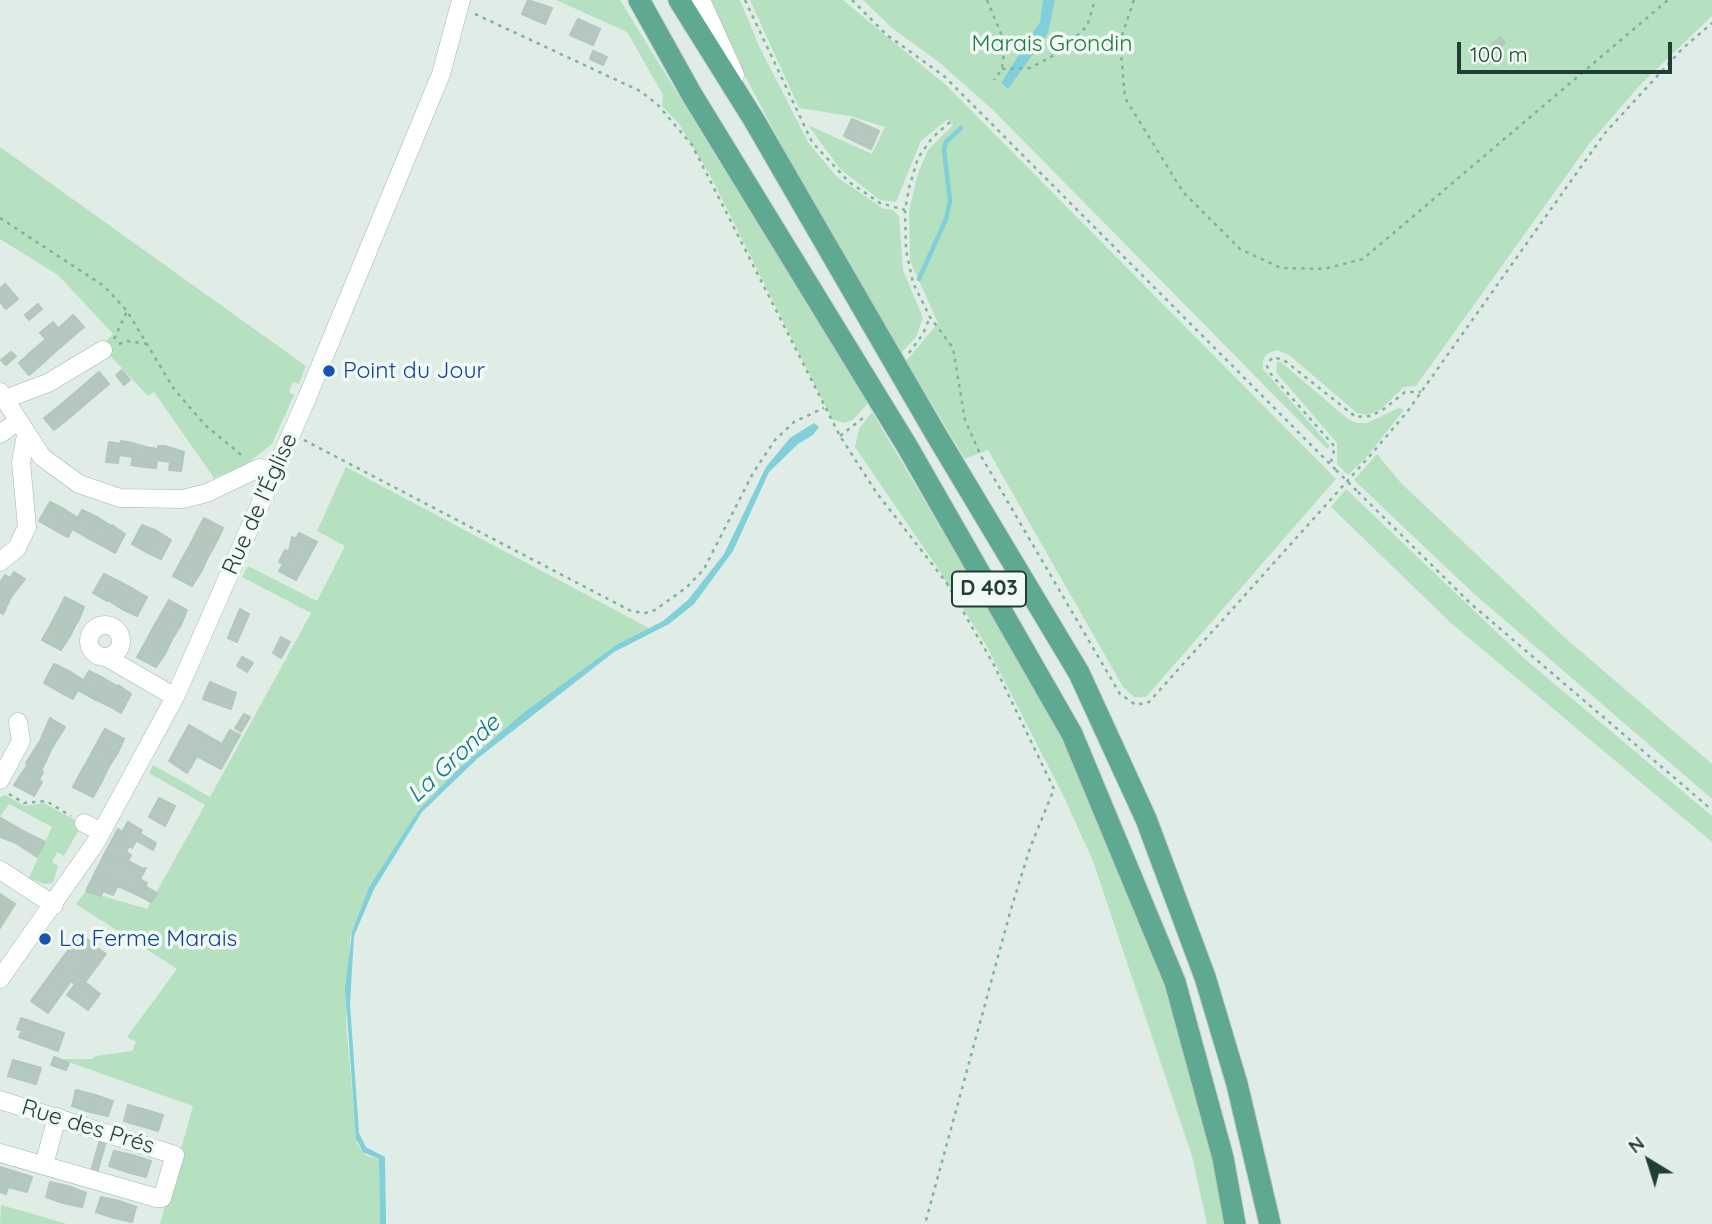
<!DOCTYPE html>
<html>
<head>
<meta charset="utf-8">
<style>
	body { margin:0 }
	#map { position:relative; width:1712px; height:1224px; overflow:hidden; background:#e0ede6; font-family:Quicksand,sans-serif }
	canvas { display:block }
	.north { position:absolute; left:1614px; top:1126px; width:70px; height:70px; -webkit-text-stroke:5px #f1f9f4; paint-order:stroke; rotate:322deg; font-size:19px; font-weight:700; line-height:28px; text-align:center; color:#1f3f35 }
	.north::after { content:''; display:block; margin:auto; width:24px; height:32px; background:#1f3f35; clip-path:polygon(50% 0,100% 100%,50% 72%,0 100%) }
	.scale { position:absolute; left:1457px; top:42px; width:215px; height:32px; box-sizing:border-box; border:4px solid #1f3f35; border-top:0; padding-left:9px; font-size:21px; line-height:24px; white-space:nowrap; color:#1f3f35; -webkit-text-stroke:5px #f1f9f4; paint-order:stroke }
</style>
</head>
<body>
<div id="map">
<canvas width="1712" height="1224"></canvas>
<div class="north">N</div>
<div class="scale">100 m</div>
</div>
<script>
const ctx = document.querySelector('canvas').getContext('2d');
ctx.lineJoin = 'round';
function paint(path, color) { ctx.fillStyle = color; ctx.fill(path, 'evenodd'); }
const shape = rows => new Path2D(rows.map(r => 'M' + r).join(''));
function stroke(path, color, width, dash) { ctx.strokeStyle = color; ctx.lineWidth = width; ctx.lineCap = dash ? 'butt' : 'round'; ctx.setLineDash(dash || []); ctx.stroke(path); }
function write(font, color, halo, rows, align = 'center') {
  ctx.font = font + ' Quicksand,sans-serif'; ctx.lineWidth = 7; ctx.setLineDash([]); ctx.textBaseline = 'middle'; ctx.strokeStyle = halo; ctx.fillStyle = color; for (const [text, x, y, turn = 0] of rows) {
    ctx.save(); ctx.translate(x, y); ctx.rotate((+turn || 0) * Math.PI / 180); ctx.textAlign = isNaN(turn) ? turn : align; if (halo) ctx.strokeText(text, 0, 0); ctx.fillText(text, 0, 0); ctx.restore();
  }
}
paint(shape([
	[556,0,620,0,868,403,853,420,844,423,832,419,710,175,679,124,662,106,663,95,627,32],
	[705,0,740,0,759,46,808,142,837,177,884,209,893,210,899,216,903,270,923,318,916,337,901,353,802,184],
	[750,0,843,0,947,86,1336,479,1146,697,1134,697,1123,687,988,450,965,459,906,361,938,323,910,261,909,211,918,173,928,150,953,125,948,119,921,141,896,202,880,200,840,169,808,125,872,154,885,127,850,116,799,108],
	[863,0,1712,0,1712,16,1640,85,1589,144,1416,386,1404,387,1380,410,1367,415,1357,413,1289,355,1277,350,1268,353,1263,360,1263,369,1330,446,1327,449,993,110,940,63,892,28],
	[0,147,306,366,299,384,293,382,289,392,294,395,272,444,244,466,214,478,154,392,148,396,101,346,113,334,58,275,0,239],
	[1277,362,1281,362,1349,420,1358,423,1367,423,1399,408,1404,410,1364,460,1348,475,1337,464,1337,443,1276,372],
	[872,412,1033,683,1074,764,1154,954,1179,1032,1230,1224,1207,1224,1192,1156,1093,861,1063,795,986,645,939,570,855,447,859,429],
	[1377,454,1401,483,1563,636,1712,764,1712,799,1472,592,1354,480],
	[346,467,649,628,616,645,523,713,455,772,418,811,369,887,350,938,346,1024,357,1144,367,1156,379,1159,380,1224,160,1224,193,1106,60,1059,93,1059,95,1056,132,1051,136,1042,127,1037,177,969,76,904,86,891,147,909,205,805,149,773,153,765,210,797,311,613,242,577,248,566,317,601,345,546,317,531],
	[1346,489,1526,660,1712,816,1712,842,1451,623,1331,507],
	[5,795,25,806,44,803,80,823,81,826,64,856,57,852,52,862,58,866,53,883,44,884,29,878,52,827,9,804,0,817,0,797],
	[1,1205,26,1212,67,1224,0,1224]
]), '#b6e1c0');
paint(shape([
	[1043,0,1055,0,1048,33,1008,89,1001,83,1040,22],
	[814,423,819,427,813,435,798,444,769,472,733,551,694,604,669,624,614,652,478,758,422,812,374,889,354,936,350,1004,359,1133,366,1147,385,1157,386,1219,386,1224,380,1224,379,1159,363,1152,356,1139,345,988,352,932,369,887,418,811,455,772,523,713,616,645,663,621,688,600,724,554,766,467,790,438]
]), '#81cfd9');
stroke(shape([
	[919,279,946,219,950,201,944,149,946,142,961,128]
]), '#81cfd9', 4.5);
const building = shape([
	[528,0,552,8,545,24,522,14,528,0],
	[578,19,600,29,593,45,570,35,578,19],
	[1500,37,1505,43,1497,50,1492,44,1500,37],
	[593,51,607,57,603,65,590,59,593,51],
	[852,119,879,131,871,149,844,136,852,119],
	[5,284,18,299,6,309,0,302,0,289,5,284],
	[38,304,42,309,29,320,25,315,38,304],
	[73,315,84,327,70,339,60,327,73,315],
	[53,322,58,328,46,339,40,333,53,322],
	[60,327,70,339,56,351,46,339,60,327],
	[46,339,56,351,43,363,32,351,46,339],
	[32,351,43,363,29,375,19,363,32,351],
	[11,352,16,356,6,365,1,360,11,352],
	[122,370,130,380,124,385,116,375,122,370],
	[99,372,109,384,96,395,86,383,99,372],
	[85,384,96,395,82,407,72,395,85,384],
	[72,395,82,407,68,419,58,407,72,395],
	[58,407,68,419,54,430,44,418,58,407],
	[121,441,128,442,126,456,119,455,118,463,106,462,109,442,120,444,121,441],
	[128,442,146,447,144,467,131,465,133,457,126,456,128,442],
	[158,446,165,446,163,461,157,460,156,468,144,467,146,447,158,449,158,446],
	[165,446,184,452,181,471,169,470,170,462,163,461,165,446],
	[50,502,64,509,53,529,39,521,50,502],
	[64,509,78,518,68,537,53,529,64,509],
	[82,510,97,517,86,537,72,529,82,510],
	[97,517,111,526,101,545,86,537,97,517],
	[204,518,223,528,216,543,196,533,204,518],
	[112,525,125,534,115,553,101,545,112,525],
	[142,525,157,531,146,552,132,544,142,525],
	[157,531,171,540,161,559,146,552,157,531],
	[196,533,216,543,208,557,189,547,196,533],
	[299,533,317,542,296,580,279,571,283,564,279,562,285,550,289,552,292,537,296,539,299,533],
	[189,547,208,557,201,572,181,561,189,547],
	[181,561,201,572,192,586,173,576,181,561],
	[14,572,25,579,11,597,0,590,0,583,5,575,10,578,14,572],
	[104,574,118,581,107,601,93,593,104,574],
	[118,581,133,589,122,609,108,600,118,581],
	[133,589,147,597,137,616,122,609,133,589],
	[0,590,11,597,3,614,0,612,0,590],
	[65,597,84,607,78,622,58,611,65,597],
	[169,600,187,610,181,625,161,614,169,600],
	[240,609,249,614,237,642,228,638,240,609],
	[58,611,77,622,70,636,50,626,58,611],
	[161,614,181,625,172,639,153,628,161,614],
	[50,626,70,636,61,650,42,640,50,626],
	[153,628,172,639,165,654,145,643,153,628],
	[281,637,290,642,281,658,273,653,281,637],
	[145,643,165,654,156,667,137,657,145,643],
	[242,657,253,663,247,672,237,666,242,657],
	[54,664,69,671,58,691,44,683,54,664],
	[69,671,83,680,73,699,58,691,69,671],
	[89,671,103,678,92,698,78,690,89,671],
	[103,678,117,686,107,705,92,698,103,678],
	[210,682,236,693,231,709,203,699,210,682],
	[118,685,131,694,121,713,107,705,118,685],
	[244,714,250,717,241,732,235,728,244,714],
	[50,718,65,727,52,748,40,741,50,718],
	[189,725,222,744,230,730,240,735,221,769,197,756,187,773,169,761,189,725],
	[105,729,124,739,117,754,97,743,105,729],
	[40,741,52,748,41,771,26,763,40,741],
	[97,743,117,754,108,768,89,758,97,743],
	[89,758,108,768,101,783,81,772,89,758],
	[28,764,40,770,29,793,14,785,28,764],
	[40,770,43,772,39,780,42,782,34,796,29,793,40,770],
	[81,772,101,783,93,797,73,787,81,772],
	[159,798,175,806,165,826,149,817,159,798],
	[1,818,23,831,16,843,0,837,1,818],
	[128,822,142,830,132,848,129,846,126,852,131,855,128,861,121,857,119,861,105,853,118,829,122,832,128,822],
	[23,831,45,842,37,857,16,843,23,831],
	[141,834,156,843,153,850,137,841,141,834],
	[105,853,119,861,121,857,143,869,146,868,140,879,147,883,140,896,94,875,105,853],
	[94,875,118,885,113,895,103,891,101,896,86,891,94,875],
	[145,886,157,893,151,902,140,896,145,886],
	[0,894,15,904,0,928,0,894],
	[80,934,97,946,76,975,100,994,88,1010,67,995,75,984,71,981,48,1013,31,1001,80,934],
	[96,947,106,954,86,981,76,974,96,947],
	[21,1018,64,1033,58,1051,19,1037,22,1031,17,1029,21,1018],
	[54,1057,69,1063,66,1070,51,1065,54,1057],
	[13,1060,41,1068,36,1084,8,1076,13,1060],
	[76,1090,95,1095,90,1112,72,1106,76,1090],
	[95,1095,113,1101,108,1116,90,1112,95,1095],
	[128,1105,146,1110,141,1126,124,1121,128,1105],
	[146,1110,163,1115,158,1131,141,1126,146,1110],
	[101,1136,107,1138,97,1173,91,1171,101,1136],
	[114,1151,132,1155,127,1172,109,1166,114,1151],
	[132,1155,151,1161,146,1177,127,1172,132,1155],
	[0,1167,13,1171,6,1194,0,1192,0,1167],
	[13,1171,32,1177,27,1192,8,1187,13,1171],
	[50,1182,68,1186,63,1203,46,1197,50,1182],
	[68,1186,86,1193,82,1207,63,1203,68,1186],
	[101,1197,119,1201,114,1218,96,1212,101,1197],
	[119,1201,136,1207,132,1222,114,1218,119,1201]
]);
paint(building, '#b5c8bf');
stroke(building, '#b2c7bd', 2);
const minor = shape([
	[701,0,735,75],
	[0,392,42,457,79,484,120,498,183,499,207,493,259,468,273,470],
	[5,399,48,383,103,350],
	[0,434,18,421],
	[0,562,17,548,27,527,21,462,26,435],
	'89 641a16 16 0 1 1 32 0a16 16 0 1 1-32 0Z',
	[108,658,175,697],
	[0,780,21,741,18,722],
	[84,823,101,832],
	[0,870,54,905],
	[0,979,96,842,175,697,307,398,441,74,461,0],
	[0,1100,175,1155,162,1198,157,1198,0,1153],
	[44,1165,57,1117]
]);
const major = shape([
	[639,0,692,95,907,446,1072,734,1175,982,1223,1158,1235,1224],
	[679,0,754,120,934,431,1079,673,1146,819,1205,977,1237,1084,1270,1224]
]);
stroke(minor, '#a2b5ad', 19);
stroke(major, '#c0c9c6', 23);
stroke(shape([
	[745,0,812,142,849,182,880,203,905,210],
	[852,0,887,35,944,76,1336,470],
	[987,0,1005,43,1002,69,994,80],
	[1134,0,1120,41,1125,98,1183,192,1240,249,1281,268,1324,269,1363,259,1668,0],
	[475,14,640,91,657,104,692,145,840,436,876,492,946,582,994,665,1054,789,1030,848,1011,909,925,1224],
	[1002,69,1030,68,1060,52,1087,26,1095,0],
	[950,122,932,138,918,158,909,188,905,210,906,250,913,283,930,317,953,348,965,420,981,456,1120,694,1136,705,1149,702,1368,458,1407,412,1605,133,1682,49,1712,23],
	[0,218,104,286,127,311,174,389,205,425,245,458],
	[114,339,127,311],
	[119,344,127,341,147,344],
	[909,353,923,334,930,317],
	[840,436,863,418],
	[304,440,631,611,645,613,655,610,687,587,704,569,753,473,775,440,794,422,824,408],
	[1331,462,1335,447,1270,373,1267,366,1269,361,1274,357,1285,361,1356,417,1371,416,1384,409,1405,392,1421,392],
	[1358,492,1470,603,1712,810],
	[9,794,24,803,46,801,71,816]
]), '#7db4a0', 2.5, [3.5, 5]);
stroke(minor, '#fff', 18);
stroke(major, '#5fa892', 21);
stroke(shape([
	[1336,470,1358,492]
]), '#7db4a0', 2.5, [3.5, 5]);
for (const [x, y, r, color] of [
	[329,371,7,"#1a4fb4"],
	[45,939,7,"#1a4fb4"]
]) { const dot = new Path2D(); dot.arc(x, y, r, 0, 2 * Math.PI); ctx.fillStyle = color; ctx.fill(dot); stroke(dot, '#f1f9f4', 2.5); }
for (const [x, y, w] of [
	[989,589,74]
]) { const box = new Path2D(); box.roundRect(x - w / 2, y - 17.5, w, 35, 5); ctx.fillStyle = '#f1f9f4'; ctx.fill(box); stroke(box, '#1f3f35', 2); }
write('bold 21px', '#1f3f35', null, [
	["D 403",989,589]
]);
write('23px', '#247b41', '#f1f9f4', [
	["Marais Grondin",1052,44]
]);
write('23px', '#164399', '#f1f9f4', [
	["Point du Jour",343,371],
	["La Ferme Marais",59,939]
], 'left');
write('23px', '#1f3f35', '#f1f9f4', [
	["Rue de l'Église",260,504,-66],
	["Rue des Prés",88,1127,17]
]);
write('italic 24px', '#127582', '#f1f9f4', [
	["La Gronde",454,759,-43]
]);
</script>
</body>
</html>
